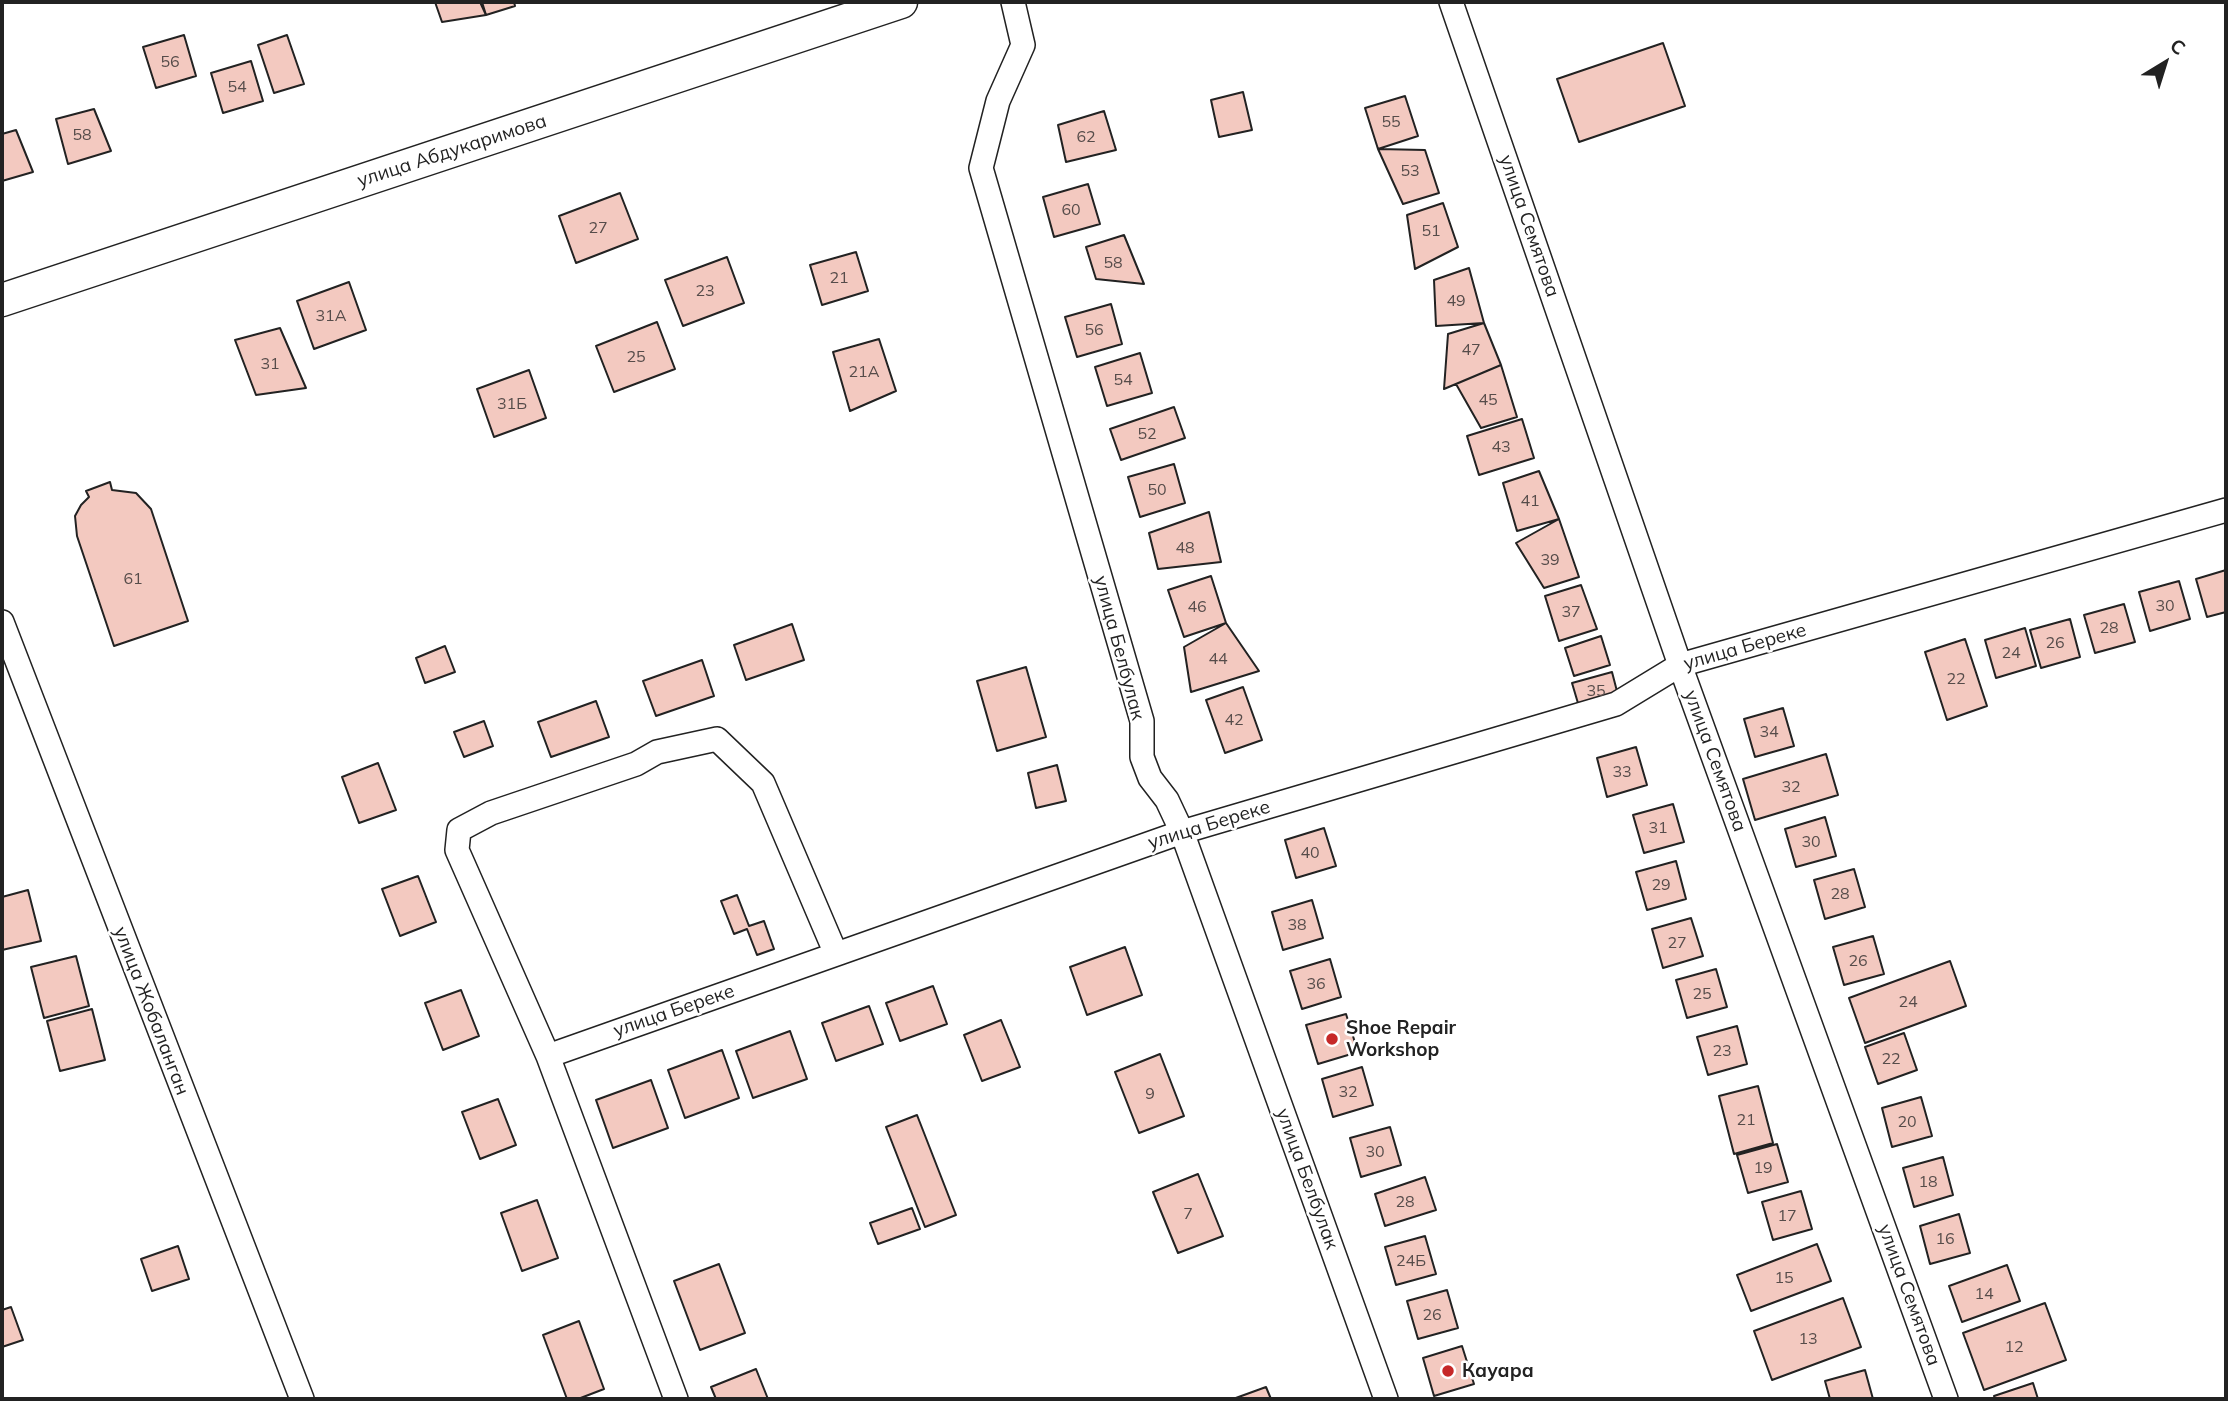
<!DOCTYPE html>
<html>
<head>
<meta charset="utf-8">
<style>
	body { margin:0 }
	#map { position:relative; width:2228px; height:1401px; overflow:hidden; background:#fff; font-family:Mulish,sans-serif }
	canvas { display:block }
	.frame { position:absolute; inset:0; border:4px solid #222; pointer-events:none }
	.north { position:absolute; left:2130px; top:28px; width:70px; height:70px; -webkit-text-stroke:5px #fff; paint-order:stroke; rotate:38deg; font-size:19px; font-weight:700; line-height:28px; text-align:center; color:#222 }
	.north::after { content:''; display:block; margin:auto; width:24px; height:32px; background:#222; clip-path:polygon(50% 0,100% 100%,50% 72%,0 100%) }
</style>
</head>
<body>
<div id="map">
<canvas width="2228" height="1401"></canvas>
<div class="frame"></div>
<div class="north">С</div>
</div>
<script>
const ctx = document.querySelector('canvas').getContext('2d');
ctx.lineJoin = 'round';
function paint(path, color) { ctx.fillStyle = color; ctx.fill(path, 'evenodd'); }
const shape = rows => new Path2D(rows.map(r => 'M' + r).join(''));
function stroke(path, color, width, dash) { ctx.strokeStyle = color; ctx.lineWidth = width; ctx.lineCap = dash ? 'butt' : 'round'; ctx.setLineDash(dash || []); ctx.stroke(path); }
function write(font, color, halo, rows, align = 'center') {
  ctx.font = font + ' Mulish,sans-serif'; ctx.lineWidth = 5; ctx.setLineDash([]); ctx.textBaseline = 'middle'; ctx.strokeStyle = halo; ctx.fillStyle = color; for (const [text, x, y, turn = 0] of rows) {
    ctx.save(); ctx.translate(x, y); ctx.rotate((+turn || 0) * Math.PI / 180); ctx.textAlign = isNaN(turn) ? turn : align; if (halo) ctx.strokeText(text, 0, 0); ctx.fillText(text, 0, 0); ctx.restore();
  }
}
const building = shape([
	[435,2,480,2,486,15,442,22,435,2],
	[482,2,514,2,515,6,486,15,482,2],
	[184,35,196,76,156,88,143,47,184,35],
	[287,35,304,84,274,93,258,45,287,35],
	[1663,43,1685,106,1579,142,1557,79,1663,43],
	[251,61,263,101,223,113,211,73,251,61],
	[1243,92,1252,130,1219,137,1211,100,1243,92],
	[1405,96,1418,136,1378,149,1365,108,1405,96],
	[94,109,111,151,68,164,56,119,94,109],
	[1104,111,1116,150,1066,162,1058,125,1104,111],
	[16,130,33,172,2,181,2,134,16,130],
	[1378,149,1425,150,1439,193,1403,204,1378,149],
	[1088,184,1100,224,1054,237,1043,197,1088,184],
	[620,193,638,239,576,263,559,216,620,193],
	[1443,203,1458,247,1415,269,1407,215,1443,203],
	[1124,235,1144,284,1096,279,1086,247,1124,235],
	[856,252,868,291,822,305,810,265,856,252],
	[727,257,744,303,683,326,665,280,727,257],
	[1469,268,1484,323,1436,326,1434,280,1469,268],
	[349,282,366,330,314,349,297,301,349,282],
	[1111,304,1122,344,1077,357,1065,317,1111,304],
	[657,322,675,369,614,392,596,346,657,322],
	[1484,323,1501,365,1444,389,1448,334,1484,323],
	[280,328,306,388,256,395,235,340,280,328],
	[879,339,896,391,850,411,833,352,879,339],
	[1140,353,1152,393,1107,406,1095,367,1140,353],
	[1501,365,1517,417,1481,428,1456,384,1501,365],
	[529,370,546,418,494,437,477,389,529,370],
	[1174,407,1185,438,1121,460,1110,429,1174,407],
	[1522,419,1534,458,1479,475,1467,436,1522,419],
	[1174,464,1185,503,1140,517,1128,477,1174,464],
	[1539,471,1559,519,1517,531,1503,483,1539,471],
	[110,482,112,490,136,493,151,509,188,621,114,646,77,536,75,516,81,505,89,497,86,491,110,482],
	[1209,512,1221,562,1158,569,1149,533,1209,512],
	[1559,519,1579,577,1544,588,1516,543,1559,519],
	[2226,570,2226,612,2207,617,2196,579,2226,570],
	[1211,576,1226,623,1184,637,1168,590,1211,576],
	[2179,581,2190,619,2150,631,2139,592,2179,581],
	[1581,585,1597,629,1559,641,1545,596,1581,585],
	[2124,604,2135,642,2095,653,2084,615,2124,604],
	[2070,619,2080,657,2041,668,2030,630,2070,619],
	[1226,623,1259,671,1191,692,1184,647,1226,623],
	[792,624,804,660,746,680,734,645,792,624],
	[2025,628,2036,666,1996,678,1985,640,2025,628],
	[1601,636,1610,665,1574,676,1565,648,1601,636],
	[1965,639,1987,706,1947,720,1925,652,1965,639],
	[445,646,455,672,425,683,416,658,445,646],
	[702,660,714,696,656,716,643,681,702,660],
	[1026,667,1046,737,997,751,977,681,1026,667],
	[1612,672,1619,699,1580,710,1572,683,1612,672],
	[1243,687,1262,740,1225,753,1206,700,1243,687],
	[596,701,609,737,551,757,538,722,596,701],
	[1783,708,1794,746,1755,757,1744,719,1783,708],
	[484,721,493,746,464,757,454,732,484,721],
	[1636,747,1647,785,1607,797,1597,758,1636,747],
	[1826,754,1838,795,1755,820,1743,779,1826,754],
	[378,763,396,810,359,823,342,777,378,763],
	[1057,765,1066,801,1036,808,1028,773,1057,765],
	[1673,804,1684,842,1644,853,1633,815,1673,804],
	[1825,817,1836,856,1796,867,1785,829,1825,817],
	[1324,828,1336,866,1296,878,1285,840,1324,828],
	[1676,861,1686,899,1647,910,1636,872,1676,861],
	[1854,869,1865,907,1825,919,1814,880,1854,869],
	[418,876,436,922,400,936,382,889,418,876],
	[28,890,41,941,2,950,2,897,28,890],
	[737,895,749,926,764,921,774,949,757,955,747,929,734,934,721,901,737,895],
	[1312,900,1323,938,1283,950,1272,912,1312,900],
	[1691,918,1703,956,1663,968,1652,929,1691,918],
	[1873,936,1884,974,1844,985,1833,947,1873,936],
	[1125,947,1142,995,1087,1015,1070,967,1125,947],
	[76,956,89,1006,44,1018,31,967,76,956],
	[1330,959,1341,997,1302,1009,1290,971,1330,959],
	[1950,961,1966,1006,1865,1043,1849,998,1950,961],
	[1716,969,1727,1007,1687,1018,1676,980,1716,969],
	[933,986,947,1024,900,1041,886,1003,933,986],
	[461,990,479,1036,443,1050,425,1003,461,990],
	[869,1006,883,1044,836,1061,822,1023,869,1006],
	[92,1009,105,1060,60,1071,47,1021,92,1009],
	[1346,1014,1358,1052,1318,1064,1306,1025,1346,1014],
	[1001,1020,1020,1067,982,1081,964,1035,1001,1020],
	[1737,1026,1747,1064,1708,1075,1697,1037,1737,1026],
	[790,1031,807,1079,753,1098,736,1051,790,1031],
	[1904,1033,1917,1070,1878,1084,1865,1047,1904,1033],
	[722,1050,739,1098,685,1118,668,1070,722,1050],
	[1160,1054,1184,1116,1139,1133,1115,1072,1160,1054],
	[1362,1067,1373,1105,1333,1117,1322,1079,1362,1067],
	[651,1080,668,1128,613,1148,596,1100,651,1080],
	[1758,1086,1773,1143,1734,1154,1719,1096,1758,1086],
	[1921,1097,1932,1136,1892,1147,1882,1108,1921,1097],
	[498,1099,516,1145,480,1159,462,1112,498,1099],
	[917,1115,956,1215,925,1227,886,1127,917,1115],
	[1390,1127,1401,1165,1361,1177,1350,1138,1390,1127],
	[1777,1144,1788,1182,1748,1193,1737,1155,1777,1144],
	[1943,1157,1953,1195,1914,1207,1903,1168,1943,1157],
	[1198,1174,1223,1236,1178,1253,1153,1192,1198,1174],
	[1425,1177,1436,1210,1385,1226,1375,1194,1425,1177],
	[1801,1191,1812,1229,1773,1240,1762,1202,1801,1191],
	[537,1200,558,1258,522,1271,501,1213,537,1200],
	[912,1208,920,1229,878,1244,870,1223,912,1208],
	[1959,1214,1970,1253,1930,1264,1920,1226,1959,1214],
	[1425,1236,1436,1274,1396,1285,1385,1247,1425,1236],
	[1817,1244,1831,1281,1751,1311,1737,1275,1817,1244],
	[178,1246,189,1279,152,1291,141,1259,178,1246],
	[719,1264,745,1333,700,1350,674,1281,719,1264],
	[2007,1265,2020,1301,1962,1322,1949,1286,2007,1265],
	[1447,1290,1458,1328,1418,1339,1407,1301,1447,1290],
	[1843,1298,1861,1347,1772,1380,1754,1331,1843,1298],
	[2045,1303,2066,1360,1984,1390,1963,1333,2045,1303],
	[11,1307,23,1340,2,1347,2,1310,11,1307],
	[579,1321,604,1389,578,1399,567,1399,543,1335,579,1321],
	[1462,1346,1474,1384,1434,1396,1423,1358,1462,1346],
	[756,1369,768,1399,716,1399,711,1387,756,1369],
	[1865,1370,1873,1399,1830,1399,1825,1381,1865,1370],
	[2033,1383,2038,1399,1995,1399,1994,1396,2033,1383],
	[1266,1387,1271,1399,1233,1399,1266,1387]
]);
paint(building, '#f3c9c0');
stroke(building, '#222', 2);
const street = shape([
	[1013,2,1023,45,998,101,981,168,1142,721,1142,757,1150,778,1167,800,1182,832,1386,1399],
	[1451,2,1680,665,1946,1399],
	[2,622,302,1399],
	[548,1056,457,850,459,830,491,813,636,764,657,752,717,739,763,783,836,954],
	[676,1399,548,1056,1182,832,1616,704,1680,665,2226,510]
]);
const secondary = shape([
	[2,300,901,2]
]);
stroke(street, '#222', 26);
stroke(secondary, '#222', 35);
stroke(street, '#fff', 23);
stroke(secondary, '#fff', 32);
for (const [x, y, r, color] of [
	[1332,1039,7,"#c62828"],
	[1448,1371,7,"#c62828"]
]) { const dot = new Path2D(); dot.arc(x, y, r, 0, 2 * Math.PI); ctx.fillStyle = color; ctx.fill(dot); stroke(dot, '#fff', 2.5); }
write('16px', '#564c4a', null, [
	["56",170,62],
	["54",237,87],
	["55",1391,122],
	["58",82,135],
	["62",1086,137],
	["53",1410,171],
	["60",1071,210],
	["27",598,228],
	["51",1431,231],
	["58",1113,263],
	["21",839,278],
	["23",705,291],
	["49",1456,301],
	["31А",331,316],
	["56",1094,330],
	["47",1471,350],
	["25",636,357],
	["31",270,364],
	["21А",864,372],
	["54",1123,380],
	["45",1488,400],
	["31Б",512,404],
	["52",1147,434],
	["43",1501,447],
	["50",1157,490],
	["41",1530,501],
	["48",1185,548],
	["39",1550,560],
	["61",133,579],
	["30",2165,606],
	["46",1197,607],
	["37",1571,612],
	["28",2109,628],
	["26",2055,643],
	["24",2011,653],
	["44",1218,659],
	["22",1956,679],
	["35",1596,691],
	["42",1234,720],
	["34",1769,732],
	["33",1622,772],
	["32",1791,787],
	["31",1658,828],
	["30",1811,842],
	["40",1310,853],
	["29",1661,885],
	["28",1840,894],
	["38",1297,925],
	["27",1677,943],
	["26",1858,961],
	["36",1316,984],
	["25",1702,994],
	["24",1908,1002],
	["23",1722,1051],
	["22",1891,1059],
	["32",1348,1092],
	["9",1150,1094],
	["21",1746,1120],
	["20",1907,1122],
	["30",1375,1152],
	["19",1763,1168],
	["18",1928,1182],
	["28",1405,1202],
	["7",1188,1214],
	["17",1787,1216],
	["16",1945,1239],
	["24Б",1411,1261],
	["15",1784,1278],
	["14",1984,1294],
	["26",1432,1315],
	["13",1808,1339],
	["12",2014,1347]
]);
write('19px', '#222', '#fff', [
	["улица Абдукаримова",452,151,-18],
	["улица Семятова",1529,226,71],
	["улица Береке",1745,647,-16],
	["улица Белбулак",1119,648,75],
	["улица Семятова",1715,761,70],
	["улица Береке",1209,825,-17],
	["улица Жобаланган",151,1011,69],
	["улица Береке",674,1011,-19],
	["улица Белбулак",1307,1179,70],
	["улица Семятова",1909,1295,70]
]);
write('bold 19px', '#222', '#fff', [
	["Shoe Repair",1346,1028],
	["Workshop",1346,1050],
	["Кауара",1462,1371]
], 'left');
</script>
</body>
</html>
